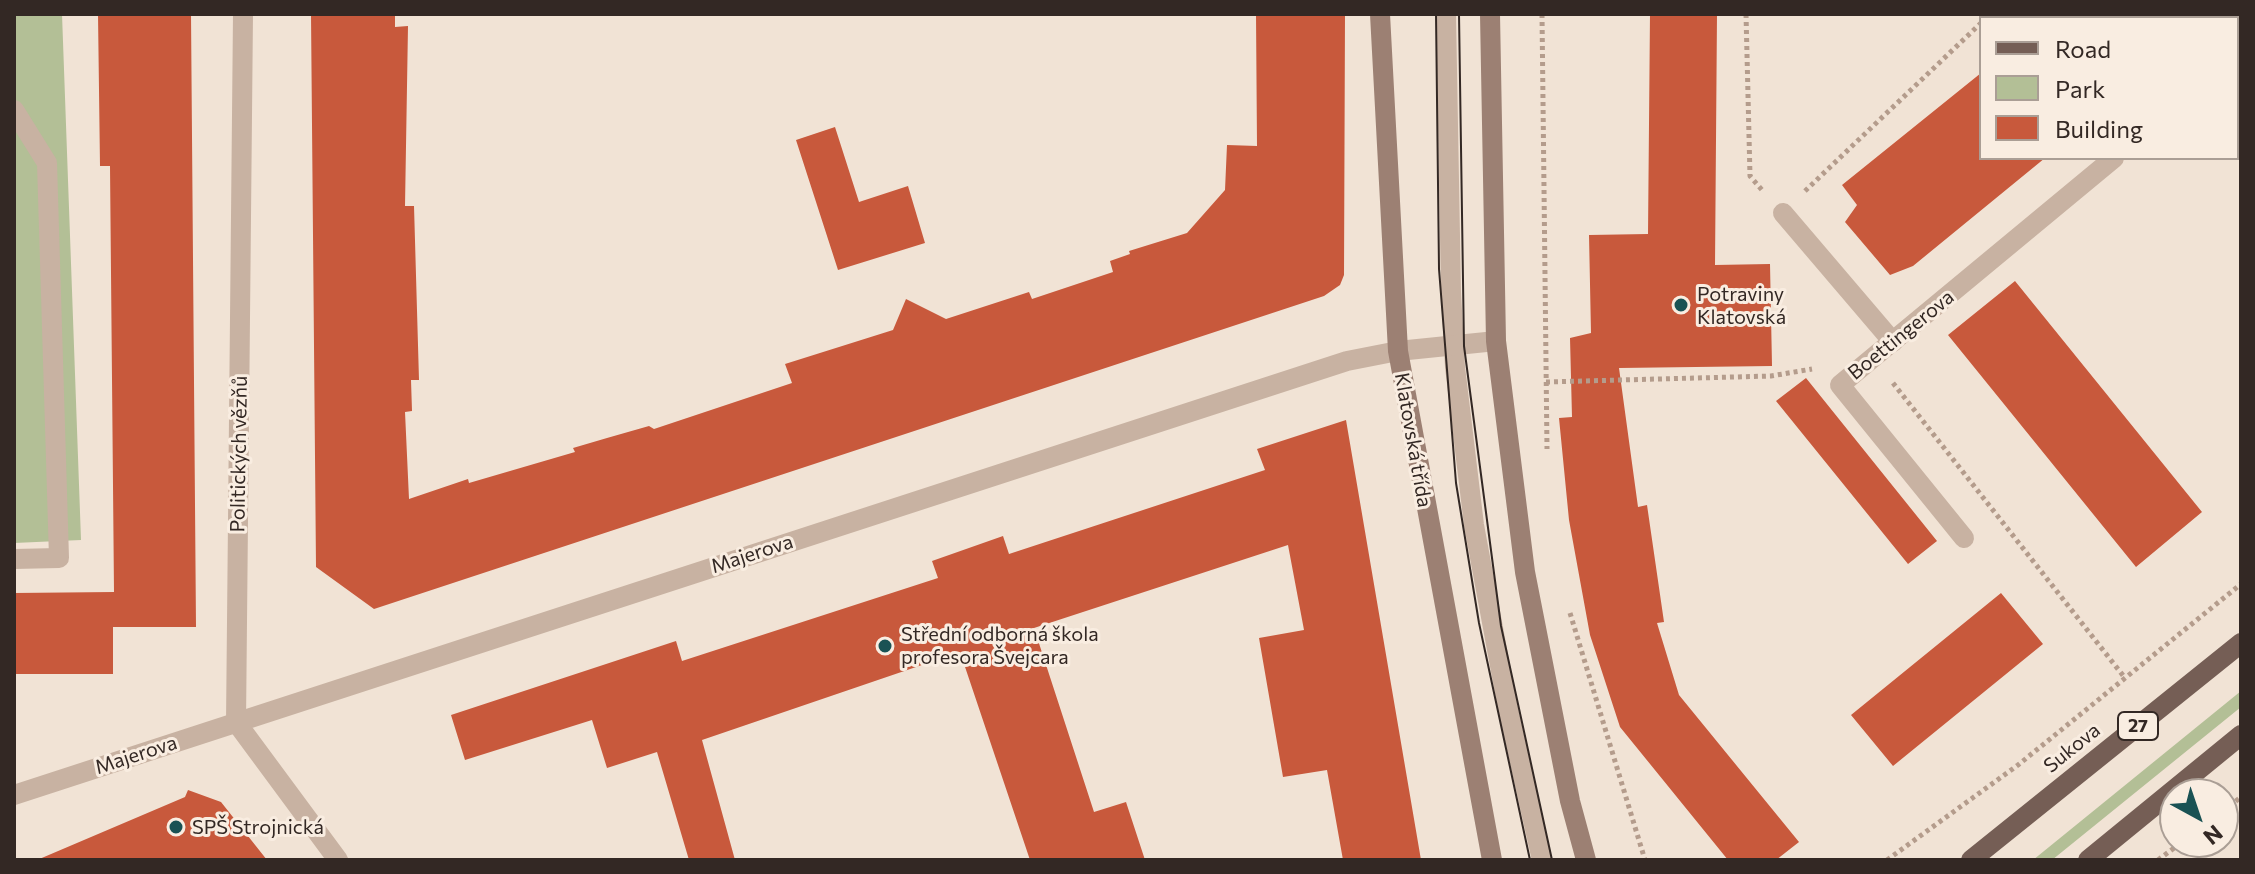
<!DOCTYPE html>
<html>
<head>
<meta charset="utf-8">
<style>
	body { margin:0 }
	#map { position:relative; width:2255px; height:874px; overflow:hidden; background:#f1e3d5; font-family:Commissioner,sans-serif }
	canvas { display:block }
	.frame { position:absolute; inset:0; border:16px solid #332824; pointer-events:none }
	.legend { position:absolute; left:1979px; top:16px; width:260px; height:144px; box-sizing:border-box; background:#f9ede1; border:2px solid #aa9e95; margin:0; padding:10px 14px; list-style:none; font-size:24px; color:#332824 }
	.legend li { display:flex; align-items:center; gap:16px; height:40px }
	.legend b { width:40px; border:2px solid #aa9e95 }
	.north { position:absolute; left:2159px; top:778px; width:80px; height:80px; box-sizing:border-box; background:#f9ede1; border:2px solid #aa9e95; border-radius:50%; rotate:140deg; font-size:22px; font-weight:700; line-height:32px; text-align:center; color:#332824 }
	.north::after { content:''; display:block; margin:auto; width:28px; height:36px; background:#1a5254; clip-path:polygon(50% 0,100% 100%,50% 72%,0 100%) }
</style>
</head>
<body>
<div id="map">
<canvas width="2255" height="874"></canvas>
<div class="frame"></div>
<ul class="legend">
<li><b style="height:10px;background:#755e55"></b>Road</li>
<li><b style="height:22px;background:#b3bf96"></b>Park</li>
<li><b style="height:22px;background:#c8593c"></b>Building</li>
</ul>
<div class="north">N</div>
</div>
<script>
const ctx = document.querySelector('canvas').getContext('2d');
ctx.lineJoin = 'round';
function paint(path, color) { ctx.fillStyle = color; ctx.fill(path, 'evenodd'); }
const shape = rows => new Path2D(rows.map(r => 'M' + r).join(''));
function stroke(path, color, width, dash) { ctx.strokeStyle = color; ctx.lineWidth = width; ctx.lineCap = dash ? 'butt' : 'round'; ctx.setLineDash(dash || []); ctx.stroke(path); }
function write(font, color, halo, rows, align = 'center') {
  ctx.font = font + ' Commissioner,sans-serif'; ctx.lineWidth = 6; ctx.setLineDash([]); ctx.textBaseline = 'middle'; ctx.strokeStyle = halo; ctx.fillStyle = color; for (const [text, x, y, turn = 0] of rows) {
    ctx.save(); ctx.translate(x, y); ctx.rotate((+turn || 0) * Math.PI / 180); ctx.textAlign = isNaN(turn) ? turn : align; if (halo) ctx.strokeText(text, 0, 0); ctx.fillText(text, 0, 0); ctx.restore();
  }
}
paint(shape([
	[14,14,62,14,81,540,14,543],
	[2241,691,2241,707,2052,860,2033,860]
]), '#b3bf96');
paint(shape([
	[98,14,191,14,196,627,113,627,113,674,14,674,14,593,114,592,110,166,100,166],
	[311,14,395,14,395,27,408,26,405,206,414,206,419,380,411,380,412,411,405,412,409,499,468,479,469,483,575,452,573,448,607,438,649,426,654,429,792,383,785,364,893,330,906,299,946,319,1029,292,1032,299,1113,272,1110,261,1130,254,1129,251,1187,233,1225,190,1227,145,1257,146,1256,14,1345,14,1344,275,1340,285,1324,296,374,609,316,567],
	[1650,14,1717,14,1715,265,1770,264,1772,366,1619,368,1638,507,1647,505,1664,622,1657,623,1679,695,1799,842,1776,860,1728,860,1620,727,1590,635,1569,520,1559,418,1572,417,1570,338,1591,333,1589,235,1648,234],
	[1981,73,1981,158,2045,158,1913,266,1890,275,1845,222,1857,205,1842,185],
	[835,127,859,202,908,186,925,243,838,270,796,140],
	[2015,281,2202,512,2136,567,1948,335],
	[1806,378,1937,541,1908,564,1776,401],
	[1346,420,1421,860,1343,860,1327,770,1283,777,1259,638,1304,630,1288,545,1034,628,1094,812,1126,802,1145,860,1030,860,960,652,702,740,735,860,689,860,657,752,607,768,592,720,465,760,451,715,676,641,682,661,938,578,932,561,1003,536,1009,554,1265,470,1257,449],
	[2001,593,2043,644,1893,766,1851,715],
	[188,790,221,802,267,860,37,860,185,797]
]), '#c8593c');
stroke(shape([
	[1542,14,1547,449],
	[1746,14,1750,176,1762,190],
	[1984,18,1984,14],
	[1805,191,1981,23],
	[1546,382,1771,376,1812,369],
	[1893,383,2125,678],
	[1570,613,1645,860],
	[2223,811,2241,797],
	[1887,860,2018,765,2241,584],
	[2158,860,2182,842]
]), '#b49c8c', 5, [4, 4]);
stroke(shape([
	[1446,14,1451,292,1455,367,1474,525,1508,709,1542,860],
	[14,110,47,163,59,558,14,559],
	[1783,213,1893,342]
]), '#c8b2a2', 20);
stroke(shape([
	[243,14,236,722,338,860],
	[2237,55,2241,52],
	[1964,538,1840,385,2114,158],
	[14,795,1347,361,1398,351,1496,341]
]), '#c8b2a2', 20);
stroke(shape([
	[1380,14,1398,351,1492,860],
	[1490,14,1496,341,1525,572,1570,801,1586,860]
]), '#9c8073', 20);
stroke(shape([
	[1971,860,2241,643],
	[2088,860,2241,735]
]), '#755e55', 20);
stroke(shape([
	[1436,14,1439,269,1456,483,1479,623,1530,860],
	[1459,14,1464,346,1501,626,1552,860]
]), '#332824', 2);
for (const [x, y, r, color] of [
	[1681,305,8,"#1a5254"],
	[885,646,8,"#1a5254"],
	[176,827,8,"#1a5254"]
]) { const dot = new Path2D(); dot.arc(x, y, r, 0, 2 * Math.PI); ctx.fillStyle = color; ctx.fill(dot); stroke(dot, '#f9ede1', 3); }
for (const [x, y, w] of [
	[2138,726,40]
]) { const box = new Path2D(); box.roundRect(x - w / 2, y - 14, w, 28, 6); ctx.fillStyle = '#f9ede1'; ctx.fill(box); stroke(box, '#332824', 2); }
write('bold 18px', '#332824', null, [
	["27",2138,726]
]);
write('20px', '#332824', '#f9ede1', [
	["Potraviny",1697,294],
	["Klatovská",1697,317],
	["Střední odborná škola",901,634],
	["profesora Švejcara",901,657],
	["SPŠ Strojnická",192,827]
], 'left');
write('20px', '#332824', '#f9ede1', [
	["Boettingerova",1901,335,-39],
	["Klatovská třída",1413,440,80],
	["Politických vězňů",239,454,-89],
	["Majerova",752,554,-18],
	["Sukova",2072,748,-39],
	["Majerova",136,755,-18]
]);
</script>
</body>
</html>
